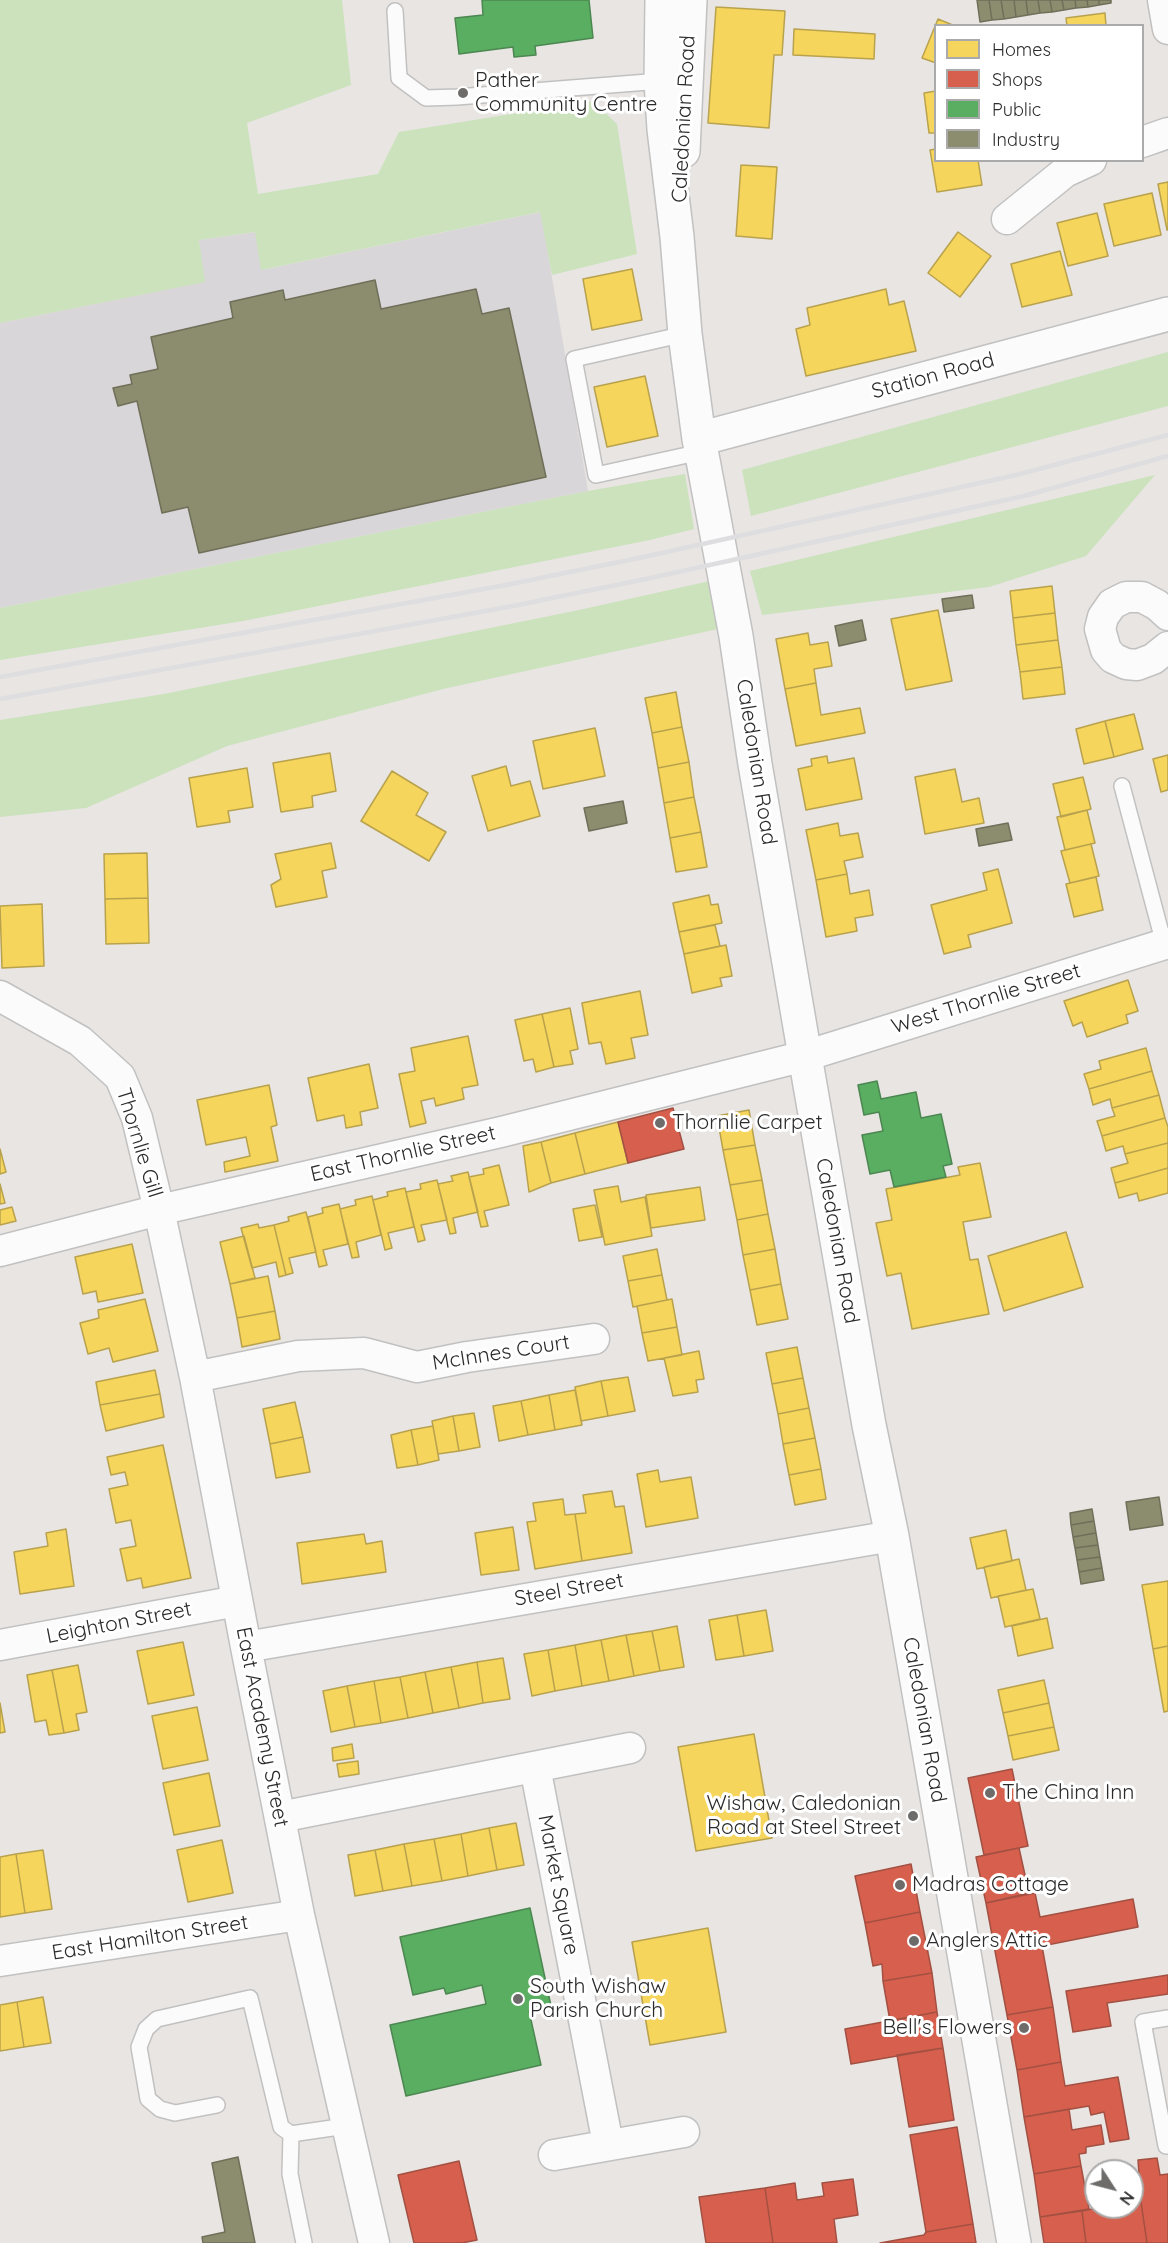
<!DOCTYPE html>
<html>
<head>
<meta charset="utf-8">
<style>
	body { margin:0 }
	#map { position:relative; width:1168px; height:2243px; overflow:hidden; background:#e8e5e2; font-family:Quicksand,sans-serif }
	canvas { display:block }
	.legend { position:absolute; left:934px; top:24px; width:210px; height:138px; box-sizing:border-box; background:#fff; border:2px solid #aaa; margin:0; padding:8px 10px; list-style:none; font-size:18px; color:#2b2b2b }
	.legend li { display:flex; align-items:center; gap:12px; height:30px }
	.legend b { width:30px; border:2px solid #aaa }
	.north { position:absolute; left:1084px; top:2159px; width:60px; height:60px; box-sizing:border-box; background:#fff; border:2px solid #aaa; border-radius:50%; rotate:126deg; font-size:16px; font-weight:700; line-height:24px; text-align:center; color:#2b2b2b }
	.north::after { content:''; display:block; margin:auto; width:21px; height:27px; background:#6d6c6b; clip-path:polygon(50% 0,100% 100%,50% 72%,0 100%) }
</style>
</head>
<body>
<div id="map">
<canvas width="1168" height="2243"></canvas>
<ul class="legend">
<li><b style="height:16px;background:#f6d55c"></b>Homes</li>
<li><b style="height:16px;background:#d6604d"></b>Shops</li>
<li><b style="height:16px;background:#5aae61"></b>Public</li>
<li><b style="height:16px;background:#8c8c6e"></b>Industry</li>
</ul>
<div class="north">N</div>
</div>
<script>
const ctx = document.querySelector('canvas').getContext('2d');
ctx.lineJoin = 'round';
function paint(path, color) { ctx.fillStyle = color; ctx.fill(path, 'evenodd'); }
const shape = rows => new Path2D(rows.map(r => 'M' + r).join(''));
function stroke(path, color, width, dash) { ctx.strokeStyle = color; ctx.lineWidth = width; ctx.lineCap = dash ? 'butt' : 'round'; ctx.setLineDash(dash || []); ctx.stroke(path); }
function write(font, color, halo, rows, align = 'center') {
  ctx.font = font + ' Quicksand,sans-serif'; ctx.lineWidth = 6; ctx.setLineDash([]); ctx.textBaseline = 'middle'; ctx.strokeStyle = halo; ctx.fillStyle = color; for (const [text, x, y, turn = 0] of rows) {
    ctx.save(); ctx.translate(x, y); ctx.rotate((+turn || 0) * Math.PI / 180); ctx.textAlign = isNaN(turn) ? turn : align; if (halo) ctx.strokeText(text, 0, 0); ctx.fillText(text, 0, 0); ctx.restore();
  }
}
paint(shape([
	[541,212,588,491,0,608,0,323,204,282,199,240,256,232,262,270]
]), '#d9d6d9');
paint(shape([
	[0,0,342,0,351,85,247,123,258,194,378,174,399,132,593,101,617,124,637,254,552,275,540,212,261,270,255,232,199,240,205,282,0,323],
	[1168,352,1168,406,751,516,742,470],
	[685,474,694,529,650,540,243,621,0,660,0,608,588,491],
	[1155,475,1086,556,989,587,762,615,750,571],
	[710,581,718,629,443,689,227,746,86,808,0,817,0,720,164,694,579,610]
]), '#cbe2bc');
const homes = shape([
	[716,7,785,11,782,55,774,55,769,128,708,123,716,7],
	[1105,13,1106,26,1067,26,1066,18,1105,13],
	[938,19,955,26,936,26,936,63,922,58,938,19],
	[794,29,875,34,874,59,793,55,794,29],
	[936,91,936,133,929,133,924,93,936,91],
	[936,149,936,160,978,160,982,185,937,192,930,150,936,149],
	[741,165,777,167,772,239,736,236,741,165],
	[1168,182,1168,230,1167,230,1158,184,1168,182],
	[1152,193,1161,235,1114,246,1104,204,1152,193],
	[1097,213,1108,256,1068,266,1057,223,1097,213],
	[958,232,991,256,960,297,928,273,958,232],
	[1060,251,1072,295,1022,307,1011,264,1060,251],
	[632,269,642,320,592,330,583,279,632,269],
	[886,289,889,305,904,301,916,351,806,376,796,329,810,325,807,308,886,289],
	[645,376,658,436,607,447,594,387,645,376],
	[1052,586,1055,613,1013,618,1010,591,1052,586],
	[938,610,952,681,906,690,891,619,938,610],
	[1055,613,1058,640,1016,645,1013,618,1055,613],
	[808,633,810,645,828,642,832,666,814,669,816,683,785,689,776,639,808,633],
	[1058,640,1062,667,1020,672,1016,645,1058,640],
	[1062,667,1065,694,1023,699,1020,672,1062,667],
	[816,683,821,715,860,708,865,733,796,746,785,689,816,683],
	[676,692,682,727,652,733,645,698,676,692],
	[1134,714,1143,749,1114,757,1105,721,1134,714],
	[1105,721,1114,757,1084,764,1076,729,1105,721],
	[682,727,689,762,658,768,652,733,682,727],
	[595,728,605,776,543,789,533,741,595,728],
	[330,753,336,791,312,796,313,807,281,812,273,763,330,753],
	[1168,755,1168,790,1161,792,1153,759,1168,755],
	[827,756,828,763,854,758,862,799,806,810,798,769,812,766,811,759,827,756],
	[689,762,694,797,664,803,658,768,689,762],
	[506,766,511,786,530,781,540,816,488,831,472,776,506,766],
	[247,768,253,807,228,811,230,822,197,827,189,778,247,768],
	[955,769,962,802,979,798,984,823,925,834,915,777,955,769],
	[392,771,428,793,416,815,446,832,429,861,361,821,392,771],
	[1083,777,1091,809,1061,817,1053,784,1083,777],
	[694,797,701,832,670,838,664,803,694,797],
	[1087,810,1095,843,1065,850,1057,817,1087,810],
	[838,823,840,836,858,833,863,857,844,861,847,874,816,880,806,830,838,823],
	[701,832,707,867,676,872,670,838,701,832],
	[331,843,336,868,322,871,327,897,276,907,271,885,281,879,275,854,331,843],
	[1091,844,1099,876,1070,883,1061,851,1091,844],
	[147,853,148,898,105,899,104,854,147,853],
	[998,869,1012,923,968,935,971,947,944,954,931,905,987,890,983,873,998,869],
	[847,874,850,894,869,890,873,915,855,918,857,931,826,937,816,880,847,874],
	[1096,877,1103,910,1074,917,1066,884,1096,877],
	[709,895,711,905,718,904,722,923,679,932,673,903,709,895],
	[148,898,149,943,106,944,105,899,148,898],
	[42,904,44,966,2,968,0,906,42,904],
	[715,925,720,946,684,954,679,932,715,925],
	[726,945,732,976,720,978,722,986,692,993,684,954,726,945],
	[1128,980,1138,1011,1126,1015,1128,1023,1087,1037,1082,1022,1073,1026,1064,1001,1128,980],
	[640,991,648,1035,631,1038,635,1058,606,1064,601,1042,589,1044,582,1003,640,991],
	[570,1008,578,1049,570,1051,573,1064,554,1067,542,1014,570,1008],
	[542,1014,554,1067,536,1072,533,1059,524,1061,515,1020,542,1014],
	[468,1036,478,1085,462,1088,464,1099,436,1106,434,1098,421,1101,426,1123,410,1127,399,1074,415,1071,411,1048,468,1036],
	[1146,1048,1152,1071,1089,1089,1084,1074,1101,1069,1099,1061,1146,1048],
	[369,1064,378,1108,360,1112,362,1125,346,1128,344,1115,317,1121,308,1078,369,1064],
	[1152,1071,1159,1095,1112,1108,1110,1099,1093,1105,1089,1089,1152,1071],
	[269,1085,277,1125,271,1127,278,1161,225,1172,224,1162,250,1156,246,1137,206,1145,197,1100,269,1085],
	[1159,1095,1165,1118,1102,1136,1097,1121,1115,1116,1112,1108,1159,1095],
	[749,1110,755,1145,723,1150,717,1116,749,1110],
	[1165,1118,1168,1127,1168,1143,1125,1154,1123,1146,1106,1151,1102,1136,1165,1118],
	[618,1122,628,1163,585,1174,575,1133,618,1122],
	[575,1133,585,1174,551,1183,541,1142,575,1133],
	[541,1142,551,1183,529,1192,523,1146,541,1142],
	[1168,1143,1168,1168,1115,1183,1111,1168,1128,1163,1125,1154,1168,1143],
	[755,1145,762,1180,730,1185,723,1150,755,1145],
	[0,1149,6,1172,0,1174,0,1149],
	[980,1163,991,1217,963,1222,970,1260,978,1259,989,1314,912,1329,901,1273,887,1276,876,1223,892,1220,886,1189,960,1175,958,1167,980,1163],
	[499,1165,509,1205,484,1211,488,1226,481,1227,469,1177,484,1174,483,1169,499,1165],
	[1168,1168,1168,1193,1139,1201,1137,1193,1119,1198,1115,1183,1168,1168],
	[468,1172,478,1212,453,1218,456,1233,450,1234,438,1184,453,1181,451,1176,468,1172],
	[437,1180,447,1220,421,1225,425,1240,418,1242,406,1192,421,1189,420,1184,437,1180],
	[762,1180,768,1214,737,1220,730,1185,762,1180],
	[0,1184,5,1203,0,1204,0,1184],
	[618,1186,621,1202,645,1197,652,1236,605,1245,594,1190,618,1186],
	[700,1187,705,1220,651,1228,646,1195,700,1187],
	[405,1188,414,1227,388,1233,392,1248,385,1250,373,1200,388,1196,387,1192,405,1188],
	[372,1196,381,1235,356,1242,359,1257,352,1258,340,1209,356,1205,355,1200,372,1196],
	[339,1204,348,1244,323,1250,327,1265,319,1267,308,1217,323,1213,322,1208,339,1204],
	[595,1205,602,1237,579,1241,573,1209,595,1205],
	[12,1207,16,1221,0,1225,0,1210,12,1207],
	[306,1212,316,1252,289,1258,293,1273,286,1275,274,1225,289,1221,288,1217,306,1212],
	[768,1214,775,1249,743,1255,737,1220,768,1214],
	[258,1224,259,1228,274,1225,286,1275,279,1277,276,1262,252,1268,241,1228,258,1224],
	[1066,1232,1083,1287,1004,1311,988,1256,1066,1232],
	[244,1236,255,1278,230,1284,220,1242,244,1236],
	[132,1244,143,1293,98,1302,96,1291,83,1294,75,1257,132,1244],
	[657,1249,662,1275,628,1281,623,1256,657,1249],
	[775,1249,781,1284,750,1290,743,1255,775,1249],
	[662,1275,667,1300,633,1307,628,1281,662,1275],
	[268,1276,275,1311,237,1318,230,1284,268,1276],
	[781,1284,788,1319,757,1325,750,1290,781,1284],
	[145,1299,158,1351,113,1362,109,1348,88,1354,80,1323,99,1318,98,1310,145,1299],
	[672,1299,677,1327,642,1333,637,1306,672,1299],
	[275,1311,280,1339,242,1347,237,1318,275,1311],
	[677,1327,682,1355,648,1361,642,1333,677,1327],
	[797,1347,803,1378,772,1384,766,1353,797,1347],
	[699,1351,704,1379,696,1380,698,1392,673,1396,664,1358,699,1351],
	[155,1370,160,1394,100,1405,96,1382,155,1370],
	[628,1377,635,1411,608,1416,601,1381,628,1377],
	[803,1378,809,1408,778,1414,772,1384,803,1378],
	[601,1381,608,1416,581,1421,575,1387,601,1381],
	[575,1390,582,1425,555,1430,549,1395,575,1390],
	[160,1394,164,1417,106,1431,100,1405,160,1394],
	[549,1395,555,1430,528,1435,521,1401,549,1395],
	[521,1401,528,1435,499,1441,493,1406,521,1401],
	[295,1402,303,1437,270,1444,263,1409,295,1402],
	[809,1408,815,1438,783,1444,778,1414,809,1408],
	[474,1413,480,1447,459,1451,453,1416,474,1413],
	[453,1416,459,1451,438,1454,432,1421,453,1416],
	[433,1426,439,1460,418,1465,411,1430,433,1426],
	[411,1430,418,1465,397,1468,391,1435,411,1430],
	[303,1437,310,1472,276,1478,270,1444,303,1437],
	[815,1438,821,1469,789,1475,783,1444,815,1438],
	[163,1445,191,1578,143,1588,141,1578,127,1581,120,1549,136,1546,131,1520,116,1523,109,1489,128,1485,125,1472,111,1475,107,1457,163,1445],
	[821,1469,826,1499,795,1505,789,1475,821,1469],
	[658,1470,660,1482,691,1477,698,1518,646,1527,637,1474,658,1470],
	[612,1491,615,1507,624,1506,632,1553,582,1561,575,1514,586,1513,583,1495,612,1491],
	[563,1499,565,1515,575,1514,582,1561,535,1569,527,1522,536,1521,533,1503,563,1499],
	[513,1527,519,1570,481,1575,475,1533,513,1527],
	[66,1529,74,1586,20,1594,14,1552,48,1546,46,1533,66,1529],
	[1006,1530,1012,1561,977,1569,970,1538,1006,1530],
	[364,1534,366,1544,382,1541,386,1572,302,1584,297,1543,364,1534],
	[1019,1559,1026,1590,991,1598,984,1567,1019,1559],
	[1168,1581,1168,1646,1153,1649,1142,1585,1168,1581],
	[1033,1589,1040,1619,1005,1627,998,1596,1033,1589],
	[766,1610,773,1651,744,1656,737,1615,766,1610],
	[737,1615,744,1656,716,1660,709,1620,737,1615],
	[1047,1618,1053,1648,1018,1656,1012,1626,1047,1618],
	[677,1626,684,1667,660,1671,652,1631,677,1626],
	[652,1631,660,1671,634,1676,626,1635,652,1631],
	[626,1635,634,1676,609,1681,601,1640,626,1635],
	[601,1640,609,1681,582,1686,575,1645,601,1640],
	[183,1642,194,1695,148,1704,137,1651,183,1642],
	[575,1645,582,1686,555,1691,548,1650,575,1645],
	[1168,1646,1168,1711,1164,1712,1153,1649,1168,1646],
	[548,1650,555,1691,532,1696,524,1654,548,1650],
	[503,1658,510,1699,483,1703,477,1662,503,1658],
	[477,1662,483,1703,459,1708,451,1667,477,1662],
	[78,1665,87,1712,76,1714,79,1730,64,1733,52,1670,78,1665],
	[451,1667,459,1708,433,1713,425,1672,451,1667],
	[52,1670,64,1733,49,1735,46,1720,35,1722,27,1675,52,1670],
	[425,1672,433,1713,408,1718,400,1677,425,1672],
	[400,1677,408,1718,381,1723,374,1681,400,1677],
	[1044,1680,1049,1703,1003,1713,998,1690,1044,1680],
	[374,1681,381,1723,355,1727,347,1686,374,1681],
	[347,1686,355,1727,331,1732,323,1691,347,1686],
	[0,1703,5,1732,0,1733,0,1703],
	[1049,1703,1054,1727,1008,1736,1003,1713,1049,1703],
	[197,1707,208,1760,163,1769,152,1716,197,1707],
	[1054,1727,1059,1750,1013,1760,1008,1736,1054,1727],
	[754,1734,772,1838,696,1851,678,1747,754,1734],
	[352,1744,354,1758,333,1761,332,1748,352,1744],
	[358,1761,359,1774,339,1777,337,1764,358,1761],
	[209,1773,220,1826,174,1835,163,1783,209,1773],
	[516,1823,524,1865,497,1870,489,1828,516,1823],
	[489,1828,497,1870,468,1876,461,1834,489,1828],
	[461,1834,468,1876,442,1881,434,1839,461,1834],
	[434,1839,442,1881,412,1886,404,1844,434,1839],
	[222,1840,233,1893,188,1902,177,1850,222,1840],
	[404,1844,412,1886,383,1891,375,1850,404,1844],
	[43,1850,52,1909,25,1913,16,1854,43,1850],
	[375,1850,383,1891,355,1896,348,1855,375,1850],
	[16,1854,25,1913,0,1917,0,1857,16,1854],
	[708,1928,726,2032,650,2045,632,1942,708,1928],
	[43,1997,51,2043,24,2047,17,2002,43,1997],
	[17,2002,24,2047,0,2051,0,2005,17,2002]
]);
paint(homes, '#f6d55c');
stroke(homes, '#b9a24d', 1.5);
const shops = shape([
	[673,1108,684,1149,628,1163,618,1122,673,1108],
	[1012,1769,1028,1846,984,1855,968,1778,1012,1769],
	[1019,1848,1029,1893,986,1903,976,1857,1019,1848],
	[911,1864,920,1912,865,1923,855,1876,911,1864],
	[1035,1893,1040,1917,1133,1899,1138,1927,1042,1946,1053,2007,1007,2015,986,1903,1035,1893],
	[920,1912,932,1973,883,1981,882,1964,873,1966,865,1923,920,1912],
	[932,1973,937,2012,890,2021,883,1981,932,1973],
	[1168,1975,1168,1994,1107,2003,1111,2026,1073,2032,1066,1991,1168,1975],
	[1053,2007,1061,2062,1017,2070,1007,2015,1053,2007],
	[937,2012,943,2048,851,2064,845,2029,937,2012],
	[943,2048,954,2120,909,2127,897,2055,943,2048],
	[1061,2062,1065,2086,1118,2077,1129,2139,1110,2142,1104,2112,1091,2115,1089,2106,1024,2117,1017,2070,1061,2062],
	[1069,2109,1072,2130,1101,2125,1104,2144,1086,2147,1086,2153,1079,2154,1081,2166,1034,2174,1024,2117,1069,2109],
	[957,2127,973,2224,926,2232,910,2135,957,2127],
	[1157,2158,1160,2175,1168,2174,1168,2243,1147,2243,1141,2202,1138,2160,1157,2158],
	[459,2161,477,2240,462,2243,414,2243,398,2175,459,2161],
	[1081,2166,1089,2209,1040,2217,1034,2174,1081,2166],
	[853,2179,858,2215,834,2219,837,2243,773,2243,765,2188,795,2183,797,2200,824,2196,822,2183,853,2179],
	[765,2188,773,2243,706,2243,699,2197,765,2188],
	[1141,2202,1147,2243,1086,2243,1082,2211,1102,2207,1132,2207,1132,2203,1141,2202],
	[1082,2211,1086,2243,1044,2243,1040,2217,1082,2211],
	[973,2224,976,2243,880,2243,924,2235,926,2232,973,2224]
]);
paint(shops, '#d6604d');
stroke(shops, '#a35043', 1.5);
const public = shape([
	[482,0,589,0,593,38,535,46,536,55,514,57,513,47,459,54,455,18,483,15,482,0],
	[877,1081,881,1099,916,1092,921,1118,941,1114,952,1164,943,1166,946,1177,894,1187,890,1170,870,1174,862,1135,883,1131,879,1112,864,1115,858,1085,877,1081],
	[530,1908,551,2006,529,2011,541,2065,406,2096,390,2025,486,2004,482,1985,446,1994,444,1988,413,1995,400,1937,530,1908]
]);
paint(public, '#5aae61');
stroke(public, '#4c8751', 1.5);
const industry = shape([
	[977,0,989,0,992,20,980,22,977,0],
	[989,0,1001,0,1004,19,992,20,989,0],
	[1001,0,1014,0,1016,17,1004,19,1001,0],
	[1014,0,1026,0,1028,15,1016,17,1014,0],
	[1026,0,1038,0,1040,13,1028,15,1026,0],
	[1038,0,1050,0,1052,12,1040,13,1038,0],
	[1050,0,1062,0,1064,10,1052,12,1050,0],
	[1062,0,1075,0,1076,8,1064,10,1062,0],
	[1075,0,1087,0,1088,7,1076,8,1075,0],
	[1087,0,1099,0,1099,5,1088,7,1087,0],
	[1099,0,1111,0,1111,3,1099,5,1099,0],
	[375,280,381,309,476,289,482,314,509,308,546,477,199,553,188,507,162,513,137,401,118,406,113,388,132,384,130,375,158,369,151,337,233,318,230,302,283,290,285,300,375,280],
	[972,595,974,608,944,612,942,599,972,595],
	[862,620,866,640,839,646,835,626,862,620],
	[623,801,627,823,589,831,584,808,623,801],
	[1008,823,1012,840,979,846,976,829,1008,823],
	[1159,1497,1163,1525,1130,1530,1126,1502,1159,1497],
	[1092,1509,1094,1521,1071,1525,1070,1513,1092,1509],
	[1094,1521,1096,1533,1073,1537,1071,1525,1094,1521],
	[1096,1533,1098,1545,1075,1548,1073,1537,1096,1533],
	[1098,1545,1100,1557,1077,1560,1075,1548,1098,1545],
	[1100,1557,1102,1568,1079,1572,1077,1560,1100,1557],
	[1102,1568,1104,1580,1081,1584,1079,1572,1102,1568],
	[238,2157,255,2243,203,2243,202,2237,225,2232,212,2163,238,2157]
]);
paint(industry, '#8c8c6e');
stroke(industry, '#6f6f5a', 1.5);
const lane = shape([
	[395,11,399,78,426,98,457,97,661,81],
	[685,334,574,359,596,475,701,452],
	[1122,786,1164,944],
	[1168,2018,1143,2022,1166,2146,1168,2146],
	[217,2105,175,2113,160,2109,148,2099,139,2047,146,2029,157,2019,250,1998,281,2127,291,2134,346,2126],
	[291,2134,290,2174,304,2243]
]);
const street = shape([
	[1163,0,1168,29],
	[1142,142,1168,133],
	[1007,219,1065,172,1091,160],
	[1168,615,1157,605,1142,597,1126,597,1112,604,1103,617,1100,629,1106,650,1113,658,1126,664,1137,665,1153,659,1168,647],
	[0,996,80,1041,120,1077,137,1118,159,1210,195,1377,246,1647,299,1915,374,2243],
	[0,1251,159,1210,501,1132,805,1056,1168,943],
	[195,1377,298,1356,364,1353,417,1367,467,1357,594,1339],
	[0,1645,237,1601],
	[246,1647,892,1536],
	[535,1767,608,2144],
	[280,1817,630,1748],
	[0,1961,299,1915],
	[554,2155,684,2132]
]);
const secondary = shape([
	[662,0,661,81,664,129,677,237,685,334,699,439,736,636,755,764,805,1056,869,1425,892,1536,1014,2243],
	[683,151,690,0],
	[699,439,1168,314]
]);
stroke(lane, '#c2c1c1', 18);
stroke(street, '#c2c1c1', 33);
stroke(secondary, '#c2c1c1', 36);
stroke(lane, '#fcfbfb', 15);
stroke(street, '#fcfbfb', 30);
stroke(secondary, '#fcfbfb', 33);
stroke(shape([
	[0,677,506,585,639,558,1016,475,1168,435],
	[0,699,513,606,646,579,1024,496,1168,456]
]), '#dedddf', 4.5);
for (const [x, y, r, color] of [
	[463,93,6,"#6d6c6b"],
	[660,1123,6,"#6d6c6b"],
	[990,1793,6,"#6d6c6b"],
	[913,1816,6,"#6d6c6b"],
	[900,1885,6,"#6d6c6b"],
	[914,1941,6,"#6d6c6b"],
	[518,1999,6,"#6d6c6b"],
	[1024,2028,6,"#6d6c6b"]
]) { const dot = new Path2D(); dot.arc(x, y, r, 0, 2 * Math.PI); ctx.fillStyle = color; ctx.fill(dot); stroke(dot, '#fff', 2); }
write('21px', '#2b2b2b', '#fff', [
	["Pather",475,81],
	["Community Centre",475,105],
	["Thornlie Carpet",672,1123],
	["The China Inn",1002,1793],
	["Wishaw, Caledonian",901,1804,"right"],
	["Road at Steel Street",901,1828,"right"],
	["Madras Cottage",912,1885],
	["Anglers Attic",926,1941],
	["South Wishaw",530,1987],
	["Parish Church",530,2011],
	["Bell's Flowers",1012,2028,"right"]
], 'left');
write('21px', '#2b2b2b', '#fff', [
	["Caledonian Road",684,119,-87],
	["Station Road",933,376,-15],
	["Caledonian Road",756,762,81],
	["West Thornlie Street",986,999,-17],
	["Thornlie Gill",139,1143,73],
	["East Thornlie Street",403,1154,-13],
	["Caledonian Road",837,1241,80],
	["McInnes Court",501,1353,-9],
	["Steel Street",569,1590,-10],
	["Leighton Street",119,1623,-11],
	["Caledonian Road",924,1720,80],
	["East Academy Street",262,1727,79],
	["Market Square",558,1885,79],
	["East Hamilton Street",150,1938,-9]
]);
</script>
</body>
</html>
